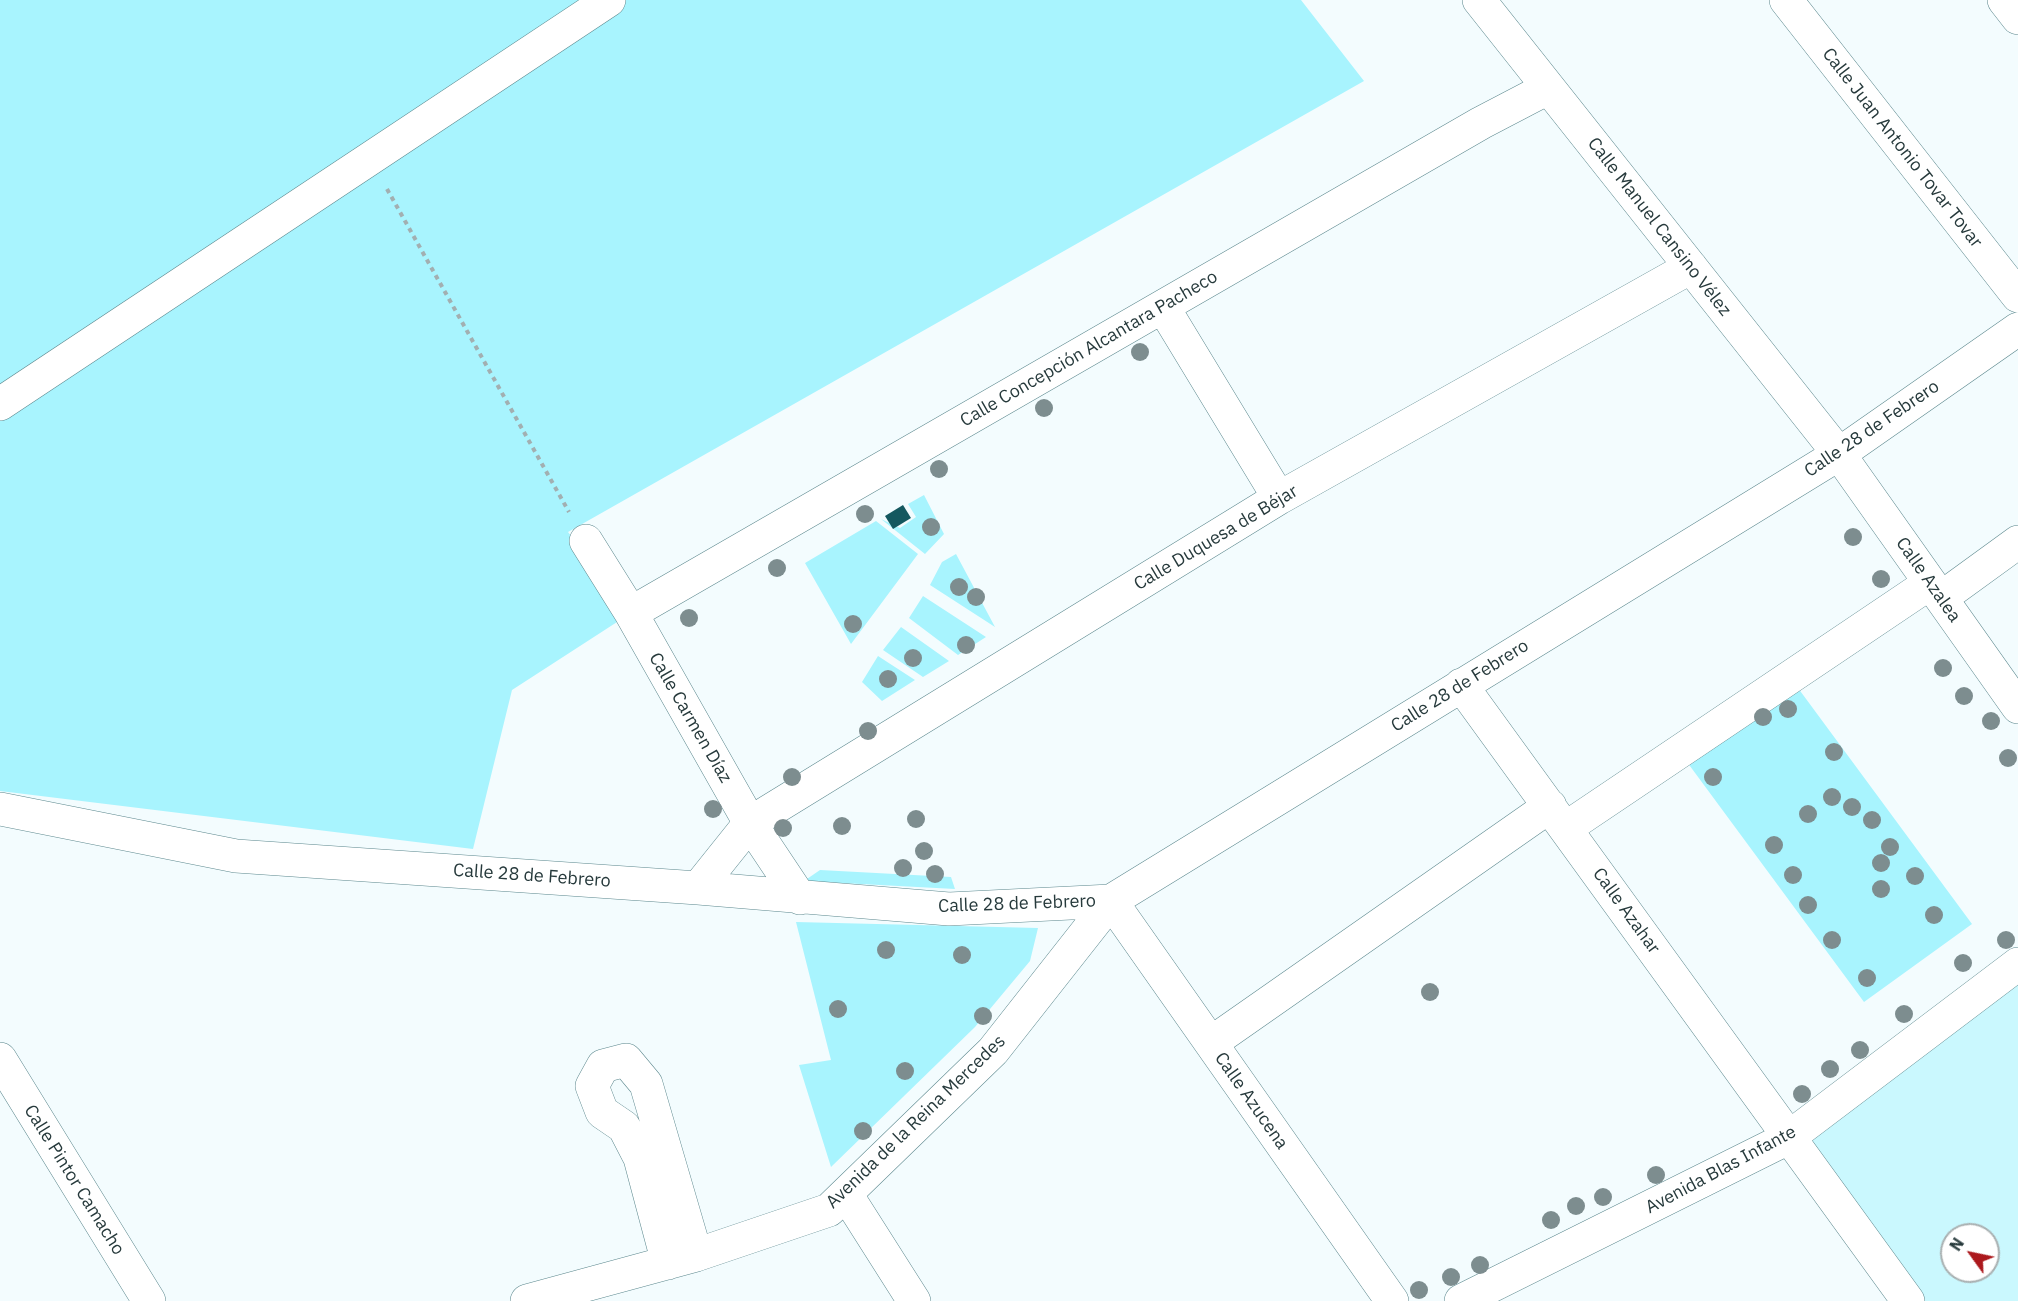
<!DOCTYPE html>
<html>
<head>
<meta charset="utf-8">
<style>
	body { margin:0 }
	#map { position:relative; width:2018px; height:1301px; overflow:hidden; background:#f3fcfe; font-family:"IBM Plex Sans",sans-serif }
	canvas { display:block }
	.north { position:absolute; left:1940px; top:1223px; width:60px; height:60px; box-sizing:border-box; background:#fff; border:2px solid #a9b0b1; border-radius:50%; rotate:303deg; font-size:16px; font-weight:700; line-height:24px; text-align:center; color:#273a3c }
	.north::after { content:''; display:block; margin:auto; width:21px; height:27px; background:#ac191d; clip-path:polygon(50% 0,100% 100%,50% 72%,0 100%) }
</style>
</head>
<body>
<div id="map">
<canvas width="2018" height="1301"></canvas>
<div class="north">N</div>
</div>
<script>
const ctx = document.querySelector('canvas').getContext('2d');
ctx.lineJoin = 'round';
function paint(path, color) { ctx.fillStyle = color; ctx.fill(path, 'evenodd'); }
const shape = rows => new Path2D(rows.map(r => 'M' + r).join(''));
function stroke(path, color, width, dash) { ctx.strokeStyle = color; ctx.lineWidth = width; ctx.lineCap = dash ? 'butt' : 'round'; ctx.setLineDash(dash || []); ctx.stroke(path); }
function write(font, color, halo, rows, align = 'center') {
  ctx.font = font + ' "IBM Plex Sans",sans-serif'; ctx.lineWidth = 6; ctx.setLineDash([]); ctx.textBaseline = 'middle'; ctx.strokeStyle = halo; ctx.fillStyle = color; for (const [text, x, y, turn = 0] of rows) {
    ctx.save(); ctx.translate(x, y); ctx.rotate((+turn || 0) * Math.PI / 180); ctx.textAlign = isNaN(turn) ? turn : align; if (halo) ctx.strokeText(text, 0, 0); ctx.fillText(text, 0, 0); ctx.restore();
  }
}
paint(shape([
	[2018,965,2018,1301,1908,1301,1788,1138],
	[1952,1235,1988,1235,1988,1271,1952,1271]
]), '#caf8fe');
paint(shape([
	[0,0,1301,0,1364,81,568,532,631,613,512,690,473,849,0,791],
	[924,495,944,534,925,554,881,519,900,528,916,517,908,504],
	[876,521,918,554,851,644,805,563],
	[956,554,995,627,930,585,942,562],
	[923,596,986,637,958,655,909,618],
	[901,627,949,661,923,677,883,650],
	[878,656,915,680,882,701,862,682],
	[1798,688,1972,924,1864,1002,1687,762],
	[820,870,951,877,955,889,804,881],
	[796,922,1038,928,1030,961,975,1027,831,1167,799,1065,831,1060]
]), '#a8f4fe');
paint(shape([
	[903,505,911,518,893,529,885,516]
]), '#14585f');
const minor = shape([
	[1479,0,1839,454,2018,707],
	[1786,0,2018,296],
	[2004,0,2018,18],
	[1163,307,1279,498],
	[0,404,609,0],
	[586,541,631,613,750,823,800,898],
	[1941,598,2018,542],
	[631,613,1481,123,1548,88],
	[1461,685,1908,1301],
	[0,809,236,856,698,888,949,909,1111,901,1839,454,2018,329],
	[1566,828,1930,583],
	[698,888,750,823,1279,498,1691,267],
	[1111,901,1392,1301],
	[1211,1043,1550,806],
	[0,1059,149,1301],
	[846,1194,914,1301],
	[668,1263,640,1158,624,1127,602,1112,592,1086,603,1066,626,1060,646,1084,696,1255],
	[527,1301,696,1255,829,1210,993,1051,1111,901],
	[1461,1301,1788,1138,2018,964]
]);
stroke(minor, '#5c888e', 34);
stroke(shape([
	[387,189,569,512]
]), '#a2afb1', 4, [4.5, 4.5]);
stroke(minor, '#fff', 33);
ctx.fillStyle = '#7d8d8f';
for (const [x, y] of [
	[1140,352],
	[1044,408],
	[939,469],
	[865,514],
	[931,527],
	[1853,537],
	[777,568],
	[1881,579],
	[959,587],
	[976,597],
	[689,618],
	[853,624],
	[966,645],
	[913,658],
	[1943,668],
	[888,679],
	[1964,696],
	[1788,709],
	[1763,717],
	[1991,721],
	[868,731],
	[1834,752],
	[2008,758],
	[792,777],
	[1713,777],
	[1832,797],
	[1852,807],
	[713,809],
	[1808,814],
	[916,819],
	[1872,820],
	[842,826],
	[783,828],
	[1774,845],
	[1890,847],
	[924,851],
	[1881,863],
	[903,868],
	[935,874],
	[1793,875],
	[1915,876],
	[1881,889],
	[1808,905],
	[1934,915],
	[1832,940],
	[2006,940],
	[886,950],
	[962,955],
	[1963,963],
	[1867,978],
	[1430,992],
	[838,1009],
	[1904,1014],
	[983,1016],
	[1860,1050],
	[1830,1069],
	[905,1071],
	[1802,1094],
	[863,1131],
	[1656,1175],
	[1603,1197],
	[1576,1206],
	[1551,1220],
	[1480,1265],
	[1451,1277],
	[1419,1290]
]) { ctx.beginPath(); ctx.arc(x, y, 9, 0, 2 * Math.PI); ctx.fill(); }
write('18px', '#273a3c', '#fff', [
	["Calle Juan Antonio Tovar Tovar",1902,148,52],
	["Calle Manuel Cansino Vélez",1659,227,52],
	["Calle Concepción Alcantara Pacheco",1089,349,-30],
	["Calle 28 de Febrero",1872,429,-34],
	["Calle Duquesa de Béjar",1216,538,-31],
	["Calle Azalea",1928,580,55],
	["Calle 28 de Febrero",1460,686,-32],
	["Calle Carmen Díaz",690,718,60],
	["Calle 28 de Febrero",532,876,4],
	["Calle 28 de Febrero",1017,904,-2],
	["Calle Azahar",1626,911,54],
	["Calle Azucena",1251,1101,55],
	["Avenida de la Reina Mercedes",916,1122,-44],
	["Avenida Blas Infante",1721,1170,-28],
	["Calle Pintor Camacho",74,1180,58]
]);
</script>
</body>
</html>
